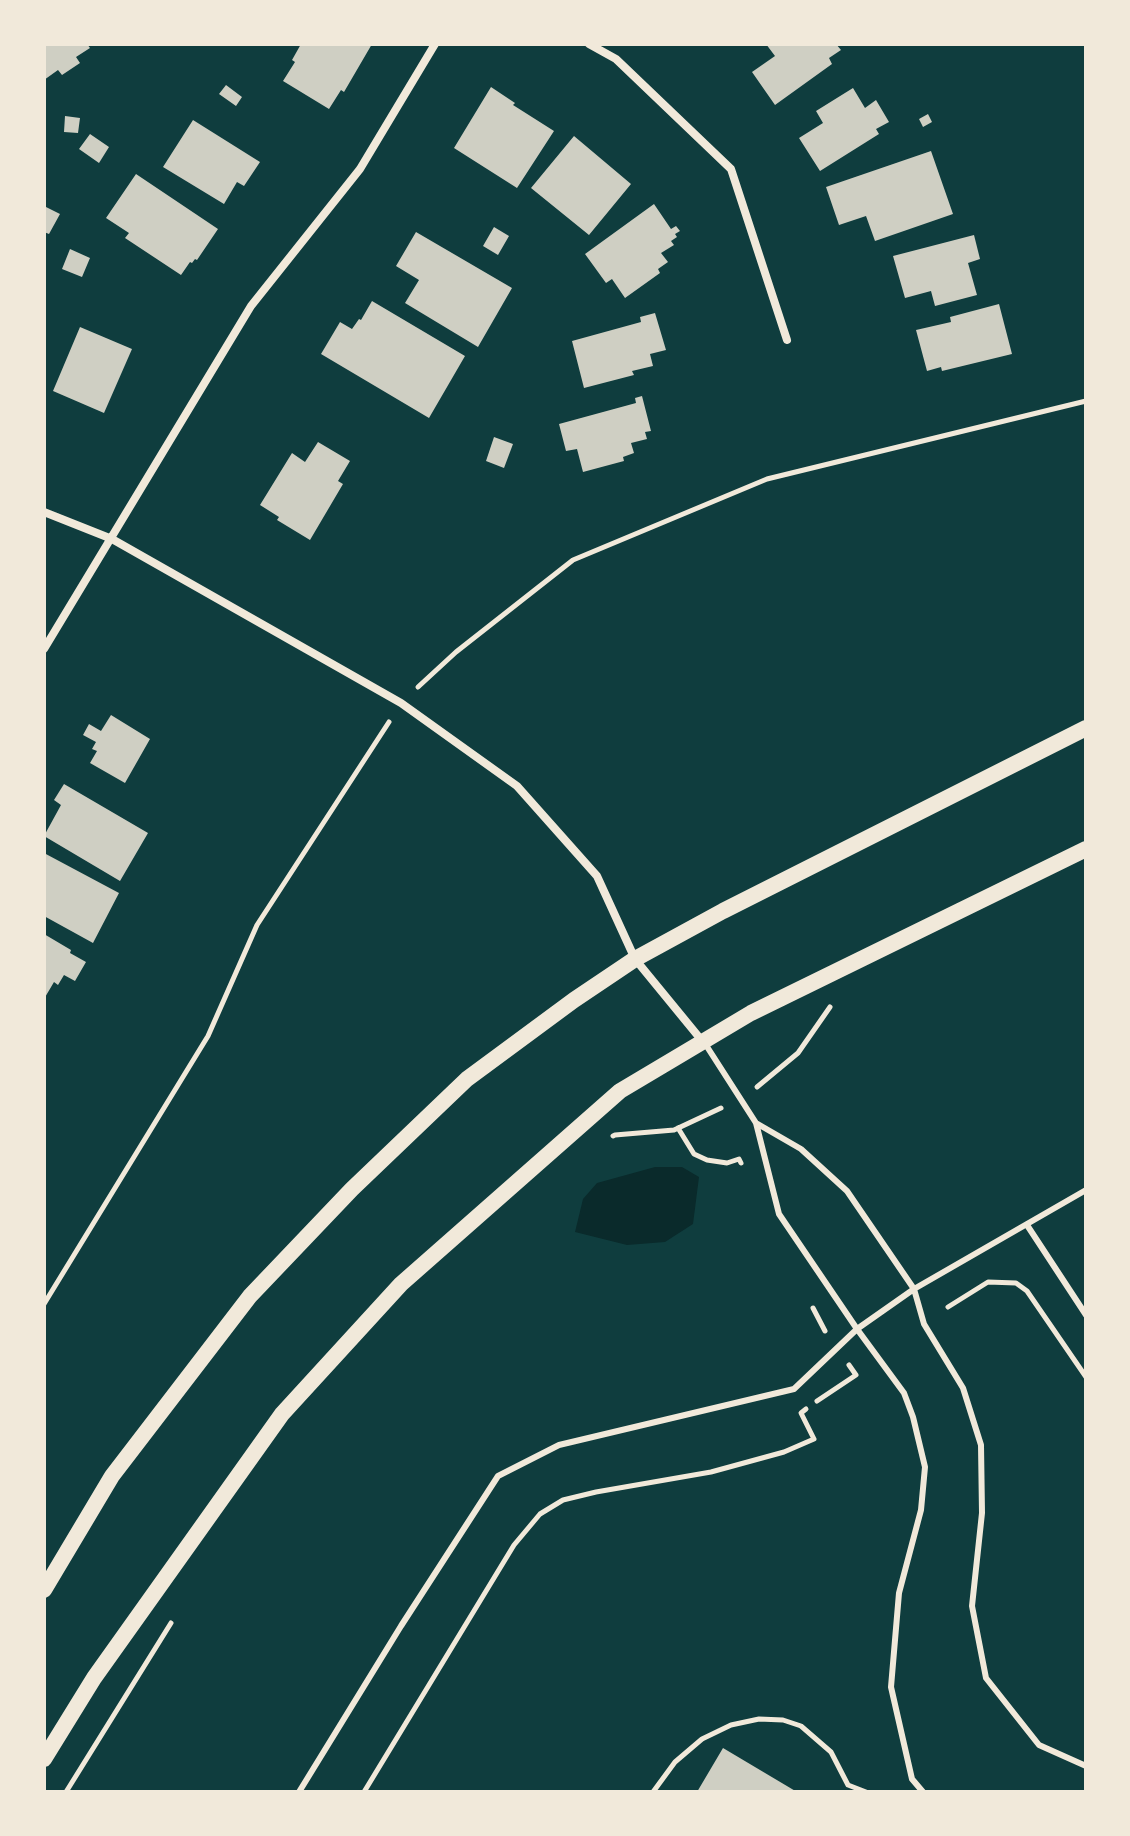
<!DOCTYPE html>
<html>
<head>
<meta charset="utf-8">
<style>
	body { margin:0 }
	#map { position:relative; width:1130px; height:1836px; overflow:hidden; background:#0f3d3e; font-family:"Varela Round",sans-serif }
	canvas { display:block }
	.frame { position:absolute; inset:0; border:46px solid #f1e9da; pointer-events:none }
</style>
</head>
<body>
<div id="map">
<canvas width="1130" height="1836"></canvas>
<div class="frame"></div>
</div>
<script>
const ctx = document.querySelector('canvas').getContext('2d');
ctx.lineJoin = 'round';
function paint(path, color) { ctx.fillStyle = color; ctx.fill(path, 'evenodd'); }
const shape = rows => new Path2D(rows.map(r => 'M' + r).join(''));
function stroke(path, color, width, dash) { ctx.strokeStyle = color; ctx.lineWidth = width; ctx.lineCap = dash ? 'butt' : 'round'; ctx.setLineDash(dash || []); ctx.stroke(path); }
paint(shape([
	[655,1167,682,1167,699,1177,693,1224,665,1242,627,1245,575,1232,583,1199,597,1183]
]), '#0a2a2b');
paint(shape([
	[44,44,87,44,90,48,76,57,80,63,62,75,58,70,44,80],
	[301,44,372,44,344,92,341,90,329,109,283,81,295,62,292,60],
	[766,44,836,44,841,50,829,58,832,64,775,105,752,72,775,56],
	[226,85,242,97,236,106,219,94],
	[491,87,515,103,513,105,554,131,517,188,454,148],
	[853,88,865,108,876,100,889,122,876,129,879,134,820,171,799,138,823,123,816,111],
	[928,114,932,122,923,127,919,119],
	[65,116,80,118,78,133,64,132],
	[193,120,260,162,244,186,237,182,224,204,163,167],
	[90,134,109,147,99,163,79,149],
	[574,136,631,184,589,235,531,188],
	[931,151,953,214,875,241,866,216,839,225,826,187],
	[136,174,218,229,197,260,195,259,192,263,190,262,181,275,125,238,129,233,106,218],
	[654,204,671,229,676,226,680,231,675,234,677,237,671,241,674,245,661,253,668,262,658,269,660,273,625,298,612,279,606,283,585,254],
	[44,206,60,214,49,234,44,232],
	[494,227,509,236,498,255,483,246],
	[416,232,512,288,478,347,405,303,419,280,396,266],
	[974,235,980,259,968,263,977,295,935,306,931,291,905,298,893,256],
	[70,249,90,258,82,277,62,269],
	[372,301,465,356,429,418,321,354,340,322,352,329,359,319,361,320],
	[999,304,1012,354,942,371,941,367,927,371,916,330,951,322,950,317],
	[655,313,666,350,650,354,653,366,632,371,634,375,584,388,572,341,641,322,640,317],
	[80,327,132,349,104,413,53,391],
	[642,396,651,431,645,432,647,439,631,443,634,453,623,457,624,461,583,472,577,449,566,451,559,424,636,403,635,398],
	[494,437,513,444,504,468,486,461],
	[318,442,350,461,338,481,343,484,310,540,277,520,279,517,260,505,292,453,305,462],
	[111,715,150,739,125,783,90,763,97,751,92,749,96,742,83,735,89,724,101,731],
	[64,784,148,833,120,881,44,836,61,805,54,800],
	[44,853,119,893,93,943,44,916],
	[44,934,71,950,70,953,86,962,75,981,64,975,58,985,54,982,44,999],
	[723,1748,797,1792,697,1792]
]), '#cfcfc3');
stroke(shape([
	[418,687,456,652,573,560,767,479,1086,401],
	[757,1087,798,1053,830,1007],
	[678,1128,694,1154,707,1160,727,1163,739,1159,741,1163],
	[613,1136,615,1135,674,1130,721,1108],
	[44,1304,208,1036,257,925,389,722],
	[948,1307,988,1282,1016,1283,1027,1291,1086,1377],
	[813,1308,825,1331],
	[817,1401,856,1375,849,1365],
	[66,1792,171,1623],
	[364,1792,514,1545,540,1514,563,1500,596,1492,711,1472,784,1452,814,1439,801,1413,806,1409],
	[653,1792,675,1762,702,1739,731,1725,759,1719,783,1720,801,1726,831,1752,848,1785,866,1792]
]), '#f1e9da', 5);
stroke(shape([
	[704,1042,756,1123,779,1214,857,1329,904,1393,913,1417,925,1467,921,1510,899,1593,891,1687,912,1779,923,1792],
	[756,1123,801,1149,847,1191,914,1289,924,1324,963,1388,981,1445,982,1513,972,1606,986,1678,1039,1745,1086,1766],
	[1027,1225,1086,1315],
	[299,1792,401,1626,498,1476,559,1445,794,1389,857,1329,914,1289,1086,1190]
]), '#f1e9da', 6);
stroke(shape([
	[589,44,616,59,731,169,787,340],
	[44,512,112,539,401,703,517,786,597,876,635,959,703,1042],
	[44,649,251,306,360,169,435,44]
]), '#f1e9da', 8);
stroke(shape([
	[44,1590,112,1476,250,1296,352,1189,467,1079,574,1000,635,959,723,911,1086,728],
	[44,1759,94,1678,282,1414,401,1284,620,1091,751,1013,1086,849]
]), '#f1e9da', 16);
</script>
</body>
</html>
